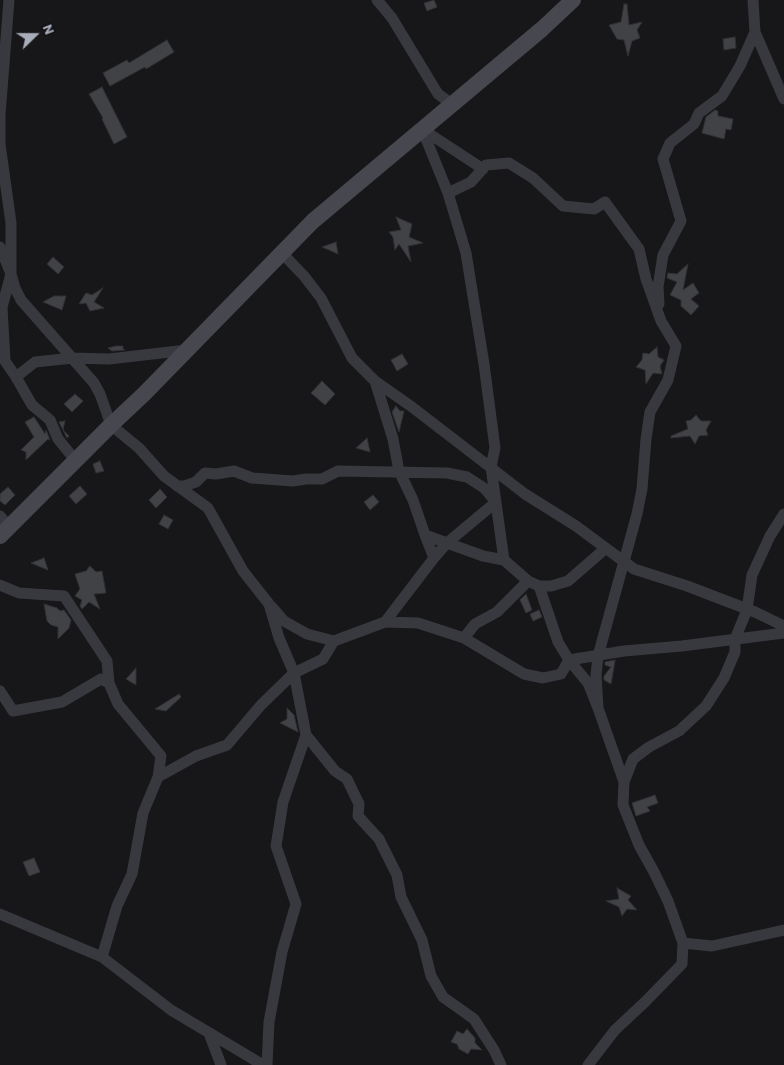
<!DOCTYPE html>
<html>
<head>
<meta charset="utf-8">
<style>
	body { margin:0 }
	#map { position:relative; width:784px; height:1065px; overflow:hidden; background:#171719; font-family:Barlow,sans-serif }
	canvas { display:block }
	.north { position:absolute; left:10px; top:10px; width:50px; height:50px; -webkit-text-stroke:4px #121214; paint-order:stroke; rotate:68deg; font-size:14px; font-weight:700; line-height:20px; text-align:center; color:#a8adba }
	.north::after { content:''; display:block; margin:auto; width:18px; height:22px; background:#a8adba; clip-path:polygon(50% 0,100% 100%,50% 72%,0 100%) }
</style>
</head>
<body>
<div id="map">
<canvas width="784" height="1065"></canvas>
<div class="north">N</div>
</div>
<script>
const ctx = document.querySelector('canvas').getContext('2d');
ctx.lineJoin = 'round';
function paint(path, color) { ctx.fillStyle = color; ctx.fill(path, 'evenodd'); }
const shape = rows => new Path2D(rows.map(r => 'M' + r).join(''));
function stroke(path, color, width, dash) { ctx.strokeStyle = color; ctx.lineWidth = width; ctx.lineCap = dash ? 'butt' : 'round'; ctx.setLineDash(dash || []); ctx.stroke(path); }
const building = shape([
	[434,0,437,7,427,11,424,3,434,0],
	[624,4,627,4,629,25,642,22,637,30,640,38,632,41,628,56,624,40,617,39,609,25,621,22,624,4],
	[735,37,736,48,724,50,723,39,735,37],
	[167,40,174,52,146,69,145,67,110,86,103,73,127,60,129,63,167,40],
	[102,87,127,137,114,144,102,119,103,118,89,94,102,87],
	[715,110,718,111,718,116,733,119,731,130,726,129,724,139,702,133,706,117,715,110],
	[396,217,412,224,409,237,423,243,408,246,411,262,399,244,395,250,393,237,389,232,401,230,396,217],
	[336,242,338,254,322,247,336,242],
	[53,257,64,267,58,274,47,264,53,257],
	[688,264,683,290,693,283,699,293,691,299,699,306,691,315,681,306,681,300,670,295,677,282,667,278,668,273,677,274,688,264],
	[103,288,94,302,104,308,90,311,86,303,79,304,86,293,92,295,103,288],
	[54,296,66,296,62,310,43,302,54,296],
	[116,346,123,346,123,349,125,350,112,351,108,348,116,346],
	[657,347,658,357,664,360,660,366,662,374,653,373,646,384,645,370,636,367,642,360,643,353,649,354,657,347],
	[402,354,408,364,397,371,391,360,402,354],
	[322,381,335,394,325,405,311,393,322,381],
	[75,394,83,401,72,412,64,404,75,394],
	[396,406,400,411,404,411,399,432,392,412,396,406],
	[696,415,701,421,711,421,706,430,708,435,699,436,695,444,690,436,671,438,671,436,688,429,686,421,691,420,696,415],
	[34,417,45,434,46,430,50,440,48,439,26,460,26,452,21,450,34,437,25,422,34,417],
	[65,421,63,430,69,436,67,438,59,422,65,421],
	[367,438,370,452,356,448,367,438],
	[100,461,104,471,96,473,93,464,100,461],
	[80,486,87,494,76,504,69,496,80,486],
	[8,487,15,495,5,505,0,501,0,494,8,487],
	[160,489,167,497,156,508,149,500,160,489],
	[373,495,379,502,370,510,364,502,373,495],
	[164,515,173,520,168,529,159,524,164,515],
	[44,558,48,570,31,563,44,558],
	[90,566,96,572,102,571,106,593,94,594,100,609,89,602,82,609,80,606,82,600,75,596,80,589,75,574,86,571,90,566],
	[526,594,532,610,526,613,520,600,526,594],
	[44,604,57,608,60,611,64,610,71,620,69,628,58,639,58,627,51,625,47,621,44,604],
	[539,610,542,617,533,621,530,614,539,610],
	[615,660,615,661,611,684,604,680,604,676,611,667,605,665,605,662,615,660],
	[136,668,136,685,126,679,136,668],
	[179,694,181,697,166,711,155,709,179,694],
	[287,708,294,715,298,732,280,723,287,719,287,708],
	[655,795,658,803,647,807,650,811,636,816,632,803,655,795],
	[34,858,40,872,29,876,23,862,34,858],
	[617,888,631,896,628,900,637,910,627,909,622,916,619,907,606,901,619,899,617,888],
	[467,1029,475,1038,475,1043,482,1050,471,1049,468,1054,459,1049,457,1044,451,1042,457,1031,463,1034,467,1029]
]);
paint(building, '#414246');
stroke(building, '#313135', 1);
stroke(shape([
	[9,0,0,115,0,144,11,223,11,274,15,288,21,300,94,383,100,394,111,425,139,448,164,476,208,508,243,571,269,604,279,638,294,673,261,705,227,745,196,756,158,777],
	[377,0,392,18,438,94,452,104],
	[755,32,784,99],
	[422,129,448,193,466,253,484,364,495,448,491,467,504,560],
	[422,129,483,169],
	[448,193,471,182,486,165,509,163,533,178,563,206,594,209,605,202,639,249,646,279,661,321,676,346,668,380,650,412,646,439,642,489,637,514,598,656,596,675,598,708],
	[0,247,11,274,2,307,5,361,16,377,32,405,50,420,58,439,76,461],
	[282,253,304,276,321,298,352,358,375,381,412,407,525,494,576,526,634,569,687,586,755,612,784,626],
	[659,304,658,287,663,255,681,221,663,159,670,143,694,124,699,113,722,96,740,66,755,32,753,0],
	[16,377,35,362,73,358,109,359,187,350],
	[375,381,393,439,399,471,413,500,425,535,483,556,504,560,528,581,539,586,551,586,568,581,606,548],
	[177,486,184,486,196,482,205,473,216,474,234,471,252,478,293,481,306,479,322,479,338,471,447,473,467,477,484,488,496,502,447,543,434,558],
	[0,516,9,527],
	[425,535,434,558,385,622,334,641,323,659,294,673,306,735,335,771,347,779,359,804,358,816,379,839,397,875,401,897,422,940,431,976,443,997,474,1019,494,1050,501,1065],
	[0,585,19,593,64,596,107,661,109,683],
	[539,586,558,642,569,660,588,683,598,708,624,782,623,805,639,845,654,872,668,901,683,943,712,946,784,930],
	[272,607,284,621,307,634,334,641],
	[385,622,418,623,464,638,524,674,543,678,561,674,569,660,624,651,682,646,784,633],
	[464,638,475,624,497,612,528,581],
	[0,691,13,711,62,702,101,679,109,683,118,704,161,756,158,777,143,813,132,874,117,906,102,957],
	[624,782,633,759,649,747,679,731,706,706,724,678,735,652,735,639,747,610,752,575,770,536,784,514],
	[0,914,102,957,171,1010,263,1065],
	[209,1033,221,1065],
	[267,1065,269,1022,282,952,296,904,276,846,283,802,306,735],
	[588,1065,615,1030,645,1002,682,964,683,943]
]), '#38383f', 11);
stroke(shape([
	[0,536,111,425,144,394,313,221,542,29,573,0]
]), '#46474f', 16);
</script>
</body>
</html>
